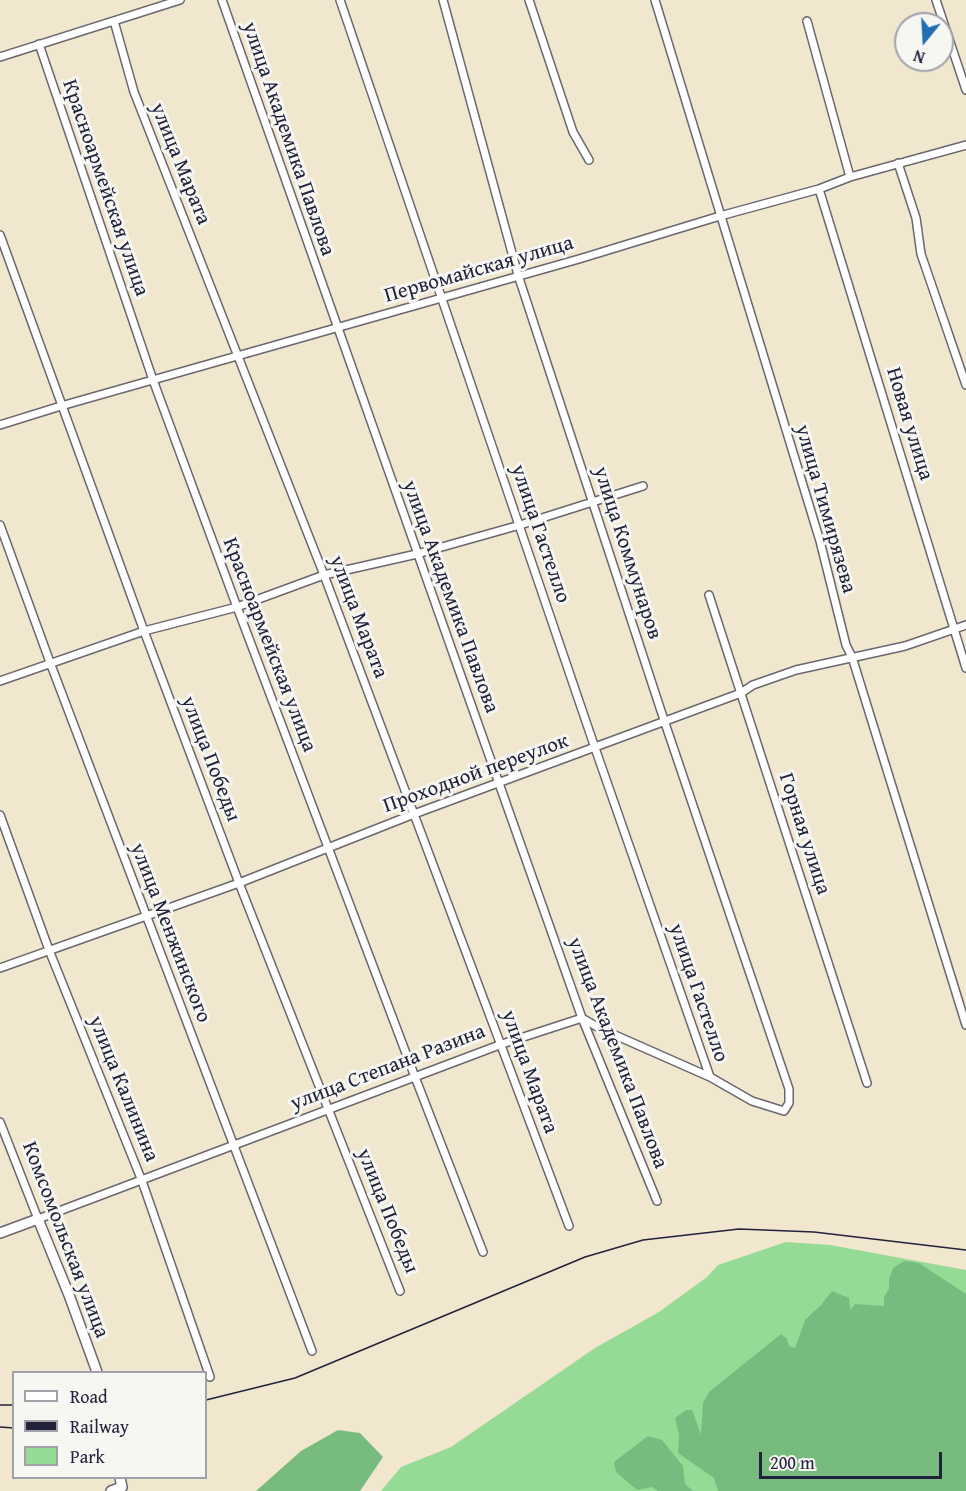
<!DOCTYPE html>
<html>
<head>
<meta charset="utf-8">
<style>
	body { margin:0 }
	#map { position:relative; width:966px; height:1491px; overflow:hidden; background:#f1e6ce; font-family:"Gentium Book Plus",serif }
	canvas { display:block }
	.legend { position:absolute; left:12px; top:1371px; width:195px; height:108px; box-sizing:border-box; background:#f6f6f2; border:2px solid #a1a1a9; margin:0; padding:8px 10px; list-style:none; font-size:18px; color:#22223b }
	.legend li { display:flex; align-items:center; gap:12px; height:30px }
	.legend b { width:30px; border:2px solid #a1a1a9 }
	.north { position:absolute; left:894px; top:12px; width:60px; height:60px; box-sizing:border-box; background:#f6f6f2; border:2px solid #a1a1a9; border-radius:50%; rotate:198deg; font-size:16px; font-weight:700; line-height:24px; text-align:center; color:#22223b }
	.north::after { content:''; display:block; margin:auto; width:21px; height:27px; background:#1f6fb2; clip-path:polygon(50% 0,100% 100%,50% 72%,0 100%) }
	.scale { position:absolute; left:759px; top:1452px; width:183px; height:27px; box-sizing:border-box; border:3px solid #22223b; border-top:0; padding-left:8px; font-size:18px; line-height:21px; white-space:nowrap; color:#22223b; -webkit-text-stroke:4px #f6f6f2; paint-order:stroke }
</style>
</head>
<body>
<div id="map">
<canvas width="966" height="1491"></canvas>
<ul class="legend">
<li><b style="height:8px;background:#fff"></b>Road</li>
<li><b style="height:8px;background:#22223b"></b>Railway</li>
<li><b style="height:16px;background:#95db95"></b>Park</li>
</ul>
<div class="north">N</div>
<div class="scale">200 m</div>
</div>
<script>
const ctx = document.querySelector('canvas').getContext('2d');
ctx.lineJoin = 'round';
function paint(path, color) { ctx.fillStyle = color; ctx.fill(path, 'evenodd'); }
const shape = rows => new Path2D(rows.map(r => 'M' + r).join(''));
function stroke(path, color, width, dash) { ctx.strokeStyle = color; ctx.lineWidth = width; ctx.lineCap = dash ? 'butt' : 'round'; ctx.setLineDash(dash || []); ctx.stroke(path); }
function write(font, color, halo, rows, align = 'center') {
  ctx.font = font + ' "Gentium Book Plus",serif'; ctx.lineWidth = 6; ctx.setLineDash([]); ctx.textBaseline = 'middle'; ctx.strokeStyle = halo; ctx.fillStyle = color; for (const [text, x, y, turn = 0] of rows) {
    ctx.save(); ctx.translate(x, y); ctx.rotate((+turn || 0) * Math.PI / 180); ctx.textAlign = isNaN(turn) ? turn : align; if (halo) ctx.strokeText(text, 0, 0); ctx.fillText(text, 0, 0); ctx.restore();
  }
}
paint(shape([
	[786,1242,830,1245,966,1270,966,1491,381,1491,401,1467,451,1447,595,1348,659,1312,707,1277,718,1265]
]), '#95db95');
paint(shape([
	[904,1261,919,1263,966,1294,966,1491,718,1491,714,1478,678,1453,679,1434,675,1418,686,1410,692,1410,701,1435,703,1403,709,1392,781,1334,787,1339,789,1346,795,1348,805,1320,821,1305,832,1291,849,1298,850,1310,855,1304,884,1306,884,1297,889,1289,889,1280,893,1268],
	[338,1430,360,1433,383,1457,360,1491,256,1491,301,1451],
	[648,1436,662,1440,683,1466,685,1484,693,1491,658,1491,652,1487,637,1490,616,1472,614,1462]
]), '#78bb7e');
const minor = shape([
	[222,0,582,1018,657,1201],
	[340,0,595,748,710,1077],
	[529,0,573,132,589,160],
	[655,0,820,541,846,645,852,657,966,1025],
	[936,0,966,90],
	[114,21,134,92,324,575,569,1226],
	[807,21,850,177],
	[39,44,153,380,237,607,415,1077,483,1252],
	[0,57,180,0],
	[898,163,916,218,921,254,966,385],
	[819,189,966,668],
	[0,235,144,631,239,883,400,1291],
	[0,425,61,406,579,259,720,216,819,189,850,177,966,145],
	[0,525,51,665,312,1351],
	[709,595,867,1083],
	[0,681,144,631,237,607,324,575,417,554,520,525,643,486],
	[0,815,49,950,142,1181,210,1377],
	[0,968,239,883,414,814,741,693,753,685,796,670,905,646,966,625],
	[0,1122,38,1219,502,1044,582,1018,599,1028,710,1077,752,1101,784,1111,789,1103,789,1089,665,723,518,275,443,0]
]);
const secondary = shape([
	[0,1233,38,1219,69,1295,97,1372],
	[111,1491,122,1487,120,1478]
]);
stroke(minor, '#6a676e', 10);
stroke(secondary, '#6a676e', 12);
stroke(minor, '#fff', 7);
stroke(secondary, '#fff', 9);
stroke(shape([
	[206,1400,295,1378,585,1257,643,1240,739,1229,814,1232,966,1250],
	[0,1405,14,1405],
	[0,1427,14,1428]
]), '#22223b', 1.5);
write('21px', '#22223b', '#f6f6f2', [
	["улица Академика Павлова",288,139,71],
	["улица Марата",180,164,68],
	["Красноармейская улица",105,188,71],
	["Первомайская улица",479,270,-16],
	["Новая улица",909,424,73],
	["улица Тимирязева",825,509,74],
	["улица Гастелло",540,534,71],
	["улица Коммунаров",627,553,72],
	["улица Академика Павлова",450,597,70],
	["улица Марата",358,617,69],
	["Красноармейская улица",269,645,69],
	["улица Победы",210,759,69],
	["Проходной переулок",476,774,-20],
	["Горная улица",804,834,72],
	["улица Менжинского",170,933,69],
	["улица Гастелло",698,993,71],
	["улица Академика Павлова",617,1053,69],
	["улица Степана Разина",388,1068,-21],
	["улица Марата",529,1072,70],
	["улица Калинина",123,1089,68],
	["улица Победы",387,1211,68],
	["Комсомольская улица",65,1240,69]
]);
</script>
</body>
</html>
